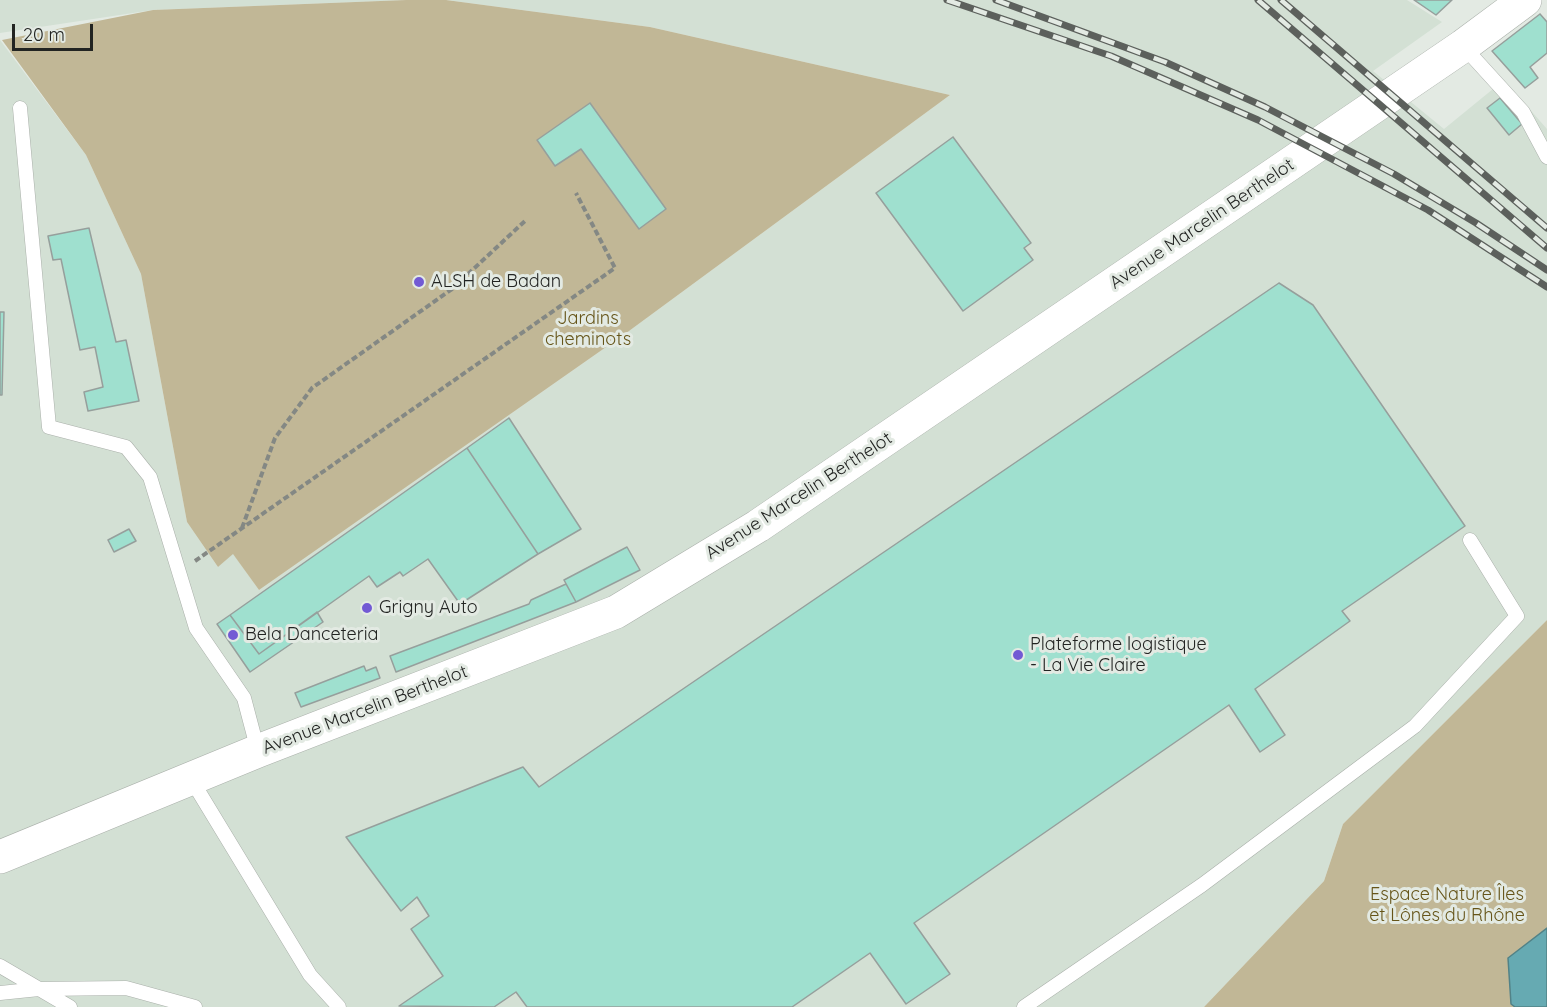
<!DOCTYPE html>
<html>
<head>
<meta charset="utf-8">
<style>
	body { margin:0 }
	#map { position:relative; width:1547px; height:1007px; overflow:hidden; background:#e3eae3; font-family:Quicksand,sans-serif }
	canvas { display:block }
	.scale { position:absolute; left:12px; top:24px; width:81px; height:27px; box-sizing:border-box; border:3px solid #222422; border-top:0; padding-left:8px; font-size:18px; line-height:21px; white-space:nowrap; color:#222422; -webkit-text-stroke:4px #e3eae3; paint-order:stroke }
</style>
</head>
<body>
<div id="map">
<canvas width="1547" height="1007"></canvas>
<div class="scale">20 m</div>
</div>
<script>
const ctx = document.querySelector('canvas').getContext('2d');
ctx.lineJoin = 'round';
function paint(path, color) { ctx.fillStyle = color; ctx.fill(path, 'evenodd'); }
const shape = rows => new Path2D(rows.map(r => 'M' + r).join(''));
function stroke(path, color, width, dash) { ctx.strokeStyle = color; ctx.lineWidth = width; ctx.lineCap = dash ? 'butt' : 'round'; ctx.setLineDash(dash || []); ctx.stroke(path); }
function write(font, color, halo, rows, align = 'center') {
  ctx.font = font + ' Quicksand,sans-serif'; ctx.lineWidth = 6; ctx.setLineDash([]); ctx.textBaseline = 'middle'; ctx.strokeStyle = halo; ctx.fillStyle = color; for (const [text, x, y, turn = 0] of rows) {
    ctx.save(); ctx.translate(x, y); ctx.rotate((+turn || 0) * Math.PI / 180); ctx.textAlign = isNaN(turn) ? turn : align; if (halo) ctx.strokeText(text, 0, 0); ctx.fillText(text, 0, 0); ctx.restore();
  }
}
paint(shape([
	[0,0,406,0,153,10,0,33],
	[446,0,1407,0,1442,22,1373,71,1444,129,1504,80,1547,129,1547,620,1343,824,1324,881,1204,1007,0,1007,0,40,86,155,141,274,187,522,218,567,233,553,259,590,629,331,950,95,650,27]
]), '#d3e0d4');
paint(shape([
	[406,0,446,0,650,27,950,95,629,331,259,590,233,554,218,567,187,522,141,274,86,155,2,40,153,10],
	[1547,620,1547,1007,1204,1007,1324,881,1343,824]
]), '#c1b796');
const water = shape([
	[1547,928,1547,1007,1515,1007,1511,1004,1508,958,1547,928]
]);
paint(water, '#66aab2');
stroke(water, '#528287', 1.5);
const building = shape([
	[1414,0,1452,0,1436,15,1414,0],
	[1540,14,1547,22,1547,53,1530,67,1538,78,1525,88,1492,51,1540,14],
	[1500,98,1522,124,1509,135,1487,108,1500,98],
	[590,103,666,209,639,229,581,149,555,166,537,140,590,103],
	[953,137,1031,243,1024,248,1033,260,963,311,876,193,953,137],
	[89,228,116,342,126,340,139,401,88,411,84,392,103,387,95,347,80,350,61,259,53,260,48,236,89,228],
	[1279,283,1313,305,1465,526,1342,611,1350,621,1255,689,1285,735,1260,752,1229,705,914,923,950,974,906,1004,870,953,792,1007,527,1007,516,992,494,1007,399,1006,443,976,411,929,429,916,417,897,401,911,346,837,523,767,539,787,1279,283],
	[0,312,4,312,2,395,0,395,0,312],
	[509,418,581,529,538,554,467,448,509,418],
	[467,448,538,554,460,604,428,559,403,576,400,572,377,587,369,576,259,654,230,615,467,448],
	[129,529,136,541,114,552,108,540,129,529],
	[627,547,640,570,576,602,564,580,627,547],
	[566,584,576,602,396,672,390,656,529,604,531,600,566,584],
	[317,612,323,622,250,672,217,624,230,615,259,654,317,612],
	[364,666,366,671,376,667,380,678,301,707,295,693,364,666]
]);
paint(building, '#9fe0cf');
stroke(building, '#969f9c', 1.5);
const service = shape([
	[1463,46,1523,112,1547,157],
	[20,108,49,427,126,447,150,477,196,628,244,698,258,751],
	[191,779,310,975,339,1007],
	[0,966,70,1007],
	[0,993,39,989,126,988,195,1007],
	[1024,1007,1202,885,1415,726,1517,616,1470,540]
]);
const tertiary = shape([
	[0,857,258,751,616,612,758,526,1463,46,1525,0]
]);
stroke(service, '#aab0aa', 15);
stroke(tertiary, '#aab0aa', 34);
stroke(shape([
	[242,528,275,438,312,388,452,289,526,220],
	[195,561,615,268,576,193]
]), '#848884', 4, [6, 3]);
stroke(service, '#fff', 14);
stroke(tertiary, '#fff', 33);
const rail = shape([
	[947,0,1111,56,1258,120,1428,210,1547,287],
	[996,0,1165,62,1265,107,1394,174,1476,223,1547,270],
	[1258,0,1547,248],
	[1281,0,1547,228]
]);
stroke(rail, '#5c605c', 7);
stroke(rail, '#e3eae3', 4.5, [14]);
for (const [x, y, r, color] of [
	[419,282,6,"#725ad4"],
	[367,608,6,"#725ad4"],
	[233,635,6,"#725ad4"],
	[1018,655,6,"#725ad4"]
]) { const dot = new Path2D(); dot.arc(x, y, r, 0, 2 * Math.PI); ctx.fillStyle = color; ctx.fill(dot); stroke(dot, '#e3eae3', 2); }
write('18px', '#222422', '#e3eae3', [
	["Avenue Marcelin Berthelot",1202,224,-34],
	["Avenue Marcelin Berthelot",799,496,-33],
	["Avenue Marcelin Berthelot",365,710,-21]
]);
write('18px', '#222422', '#e3eae3', [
	["ALSH de Badan",431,282],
	["Grigny Auto",379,608],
	["Bela Danceteria",245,635],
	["Plateforme logistique",1030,645],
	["- La Vie Claire",1030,666]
], 'left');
write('18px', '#665519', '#e3eae3', [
	["Jardins",588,319],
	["cheminots",588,340],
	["Espace Nature Îles",1447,895],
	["et Lônes du Rhône",1447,916]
]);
</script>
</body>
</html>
